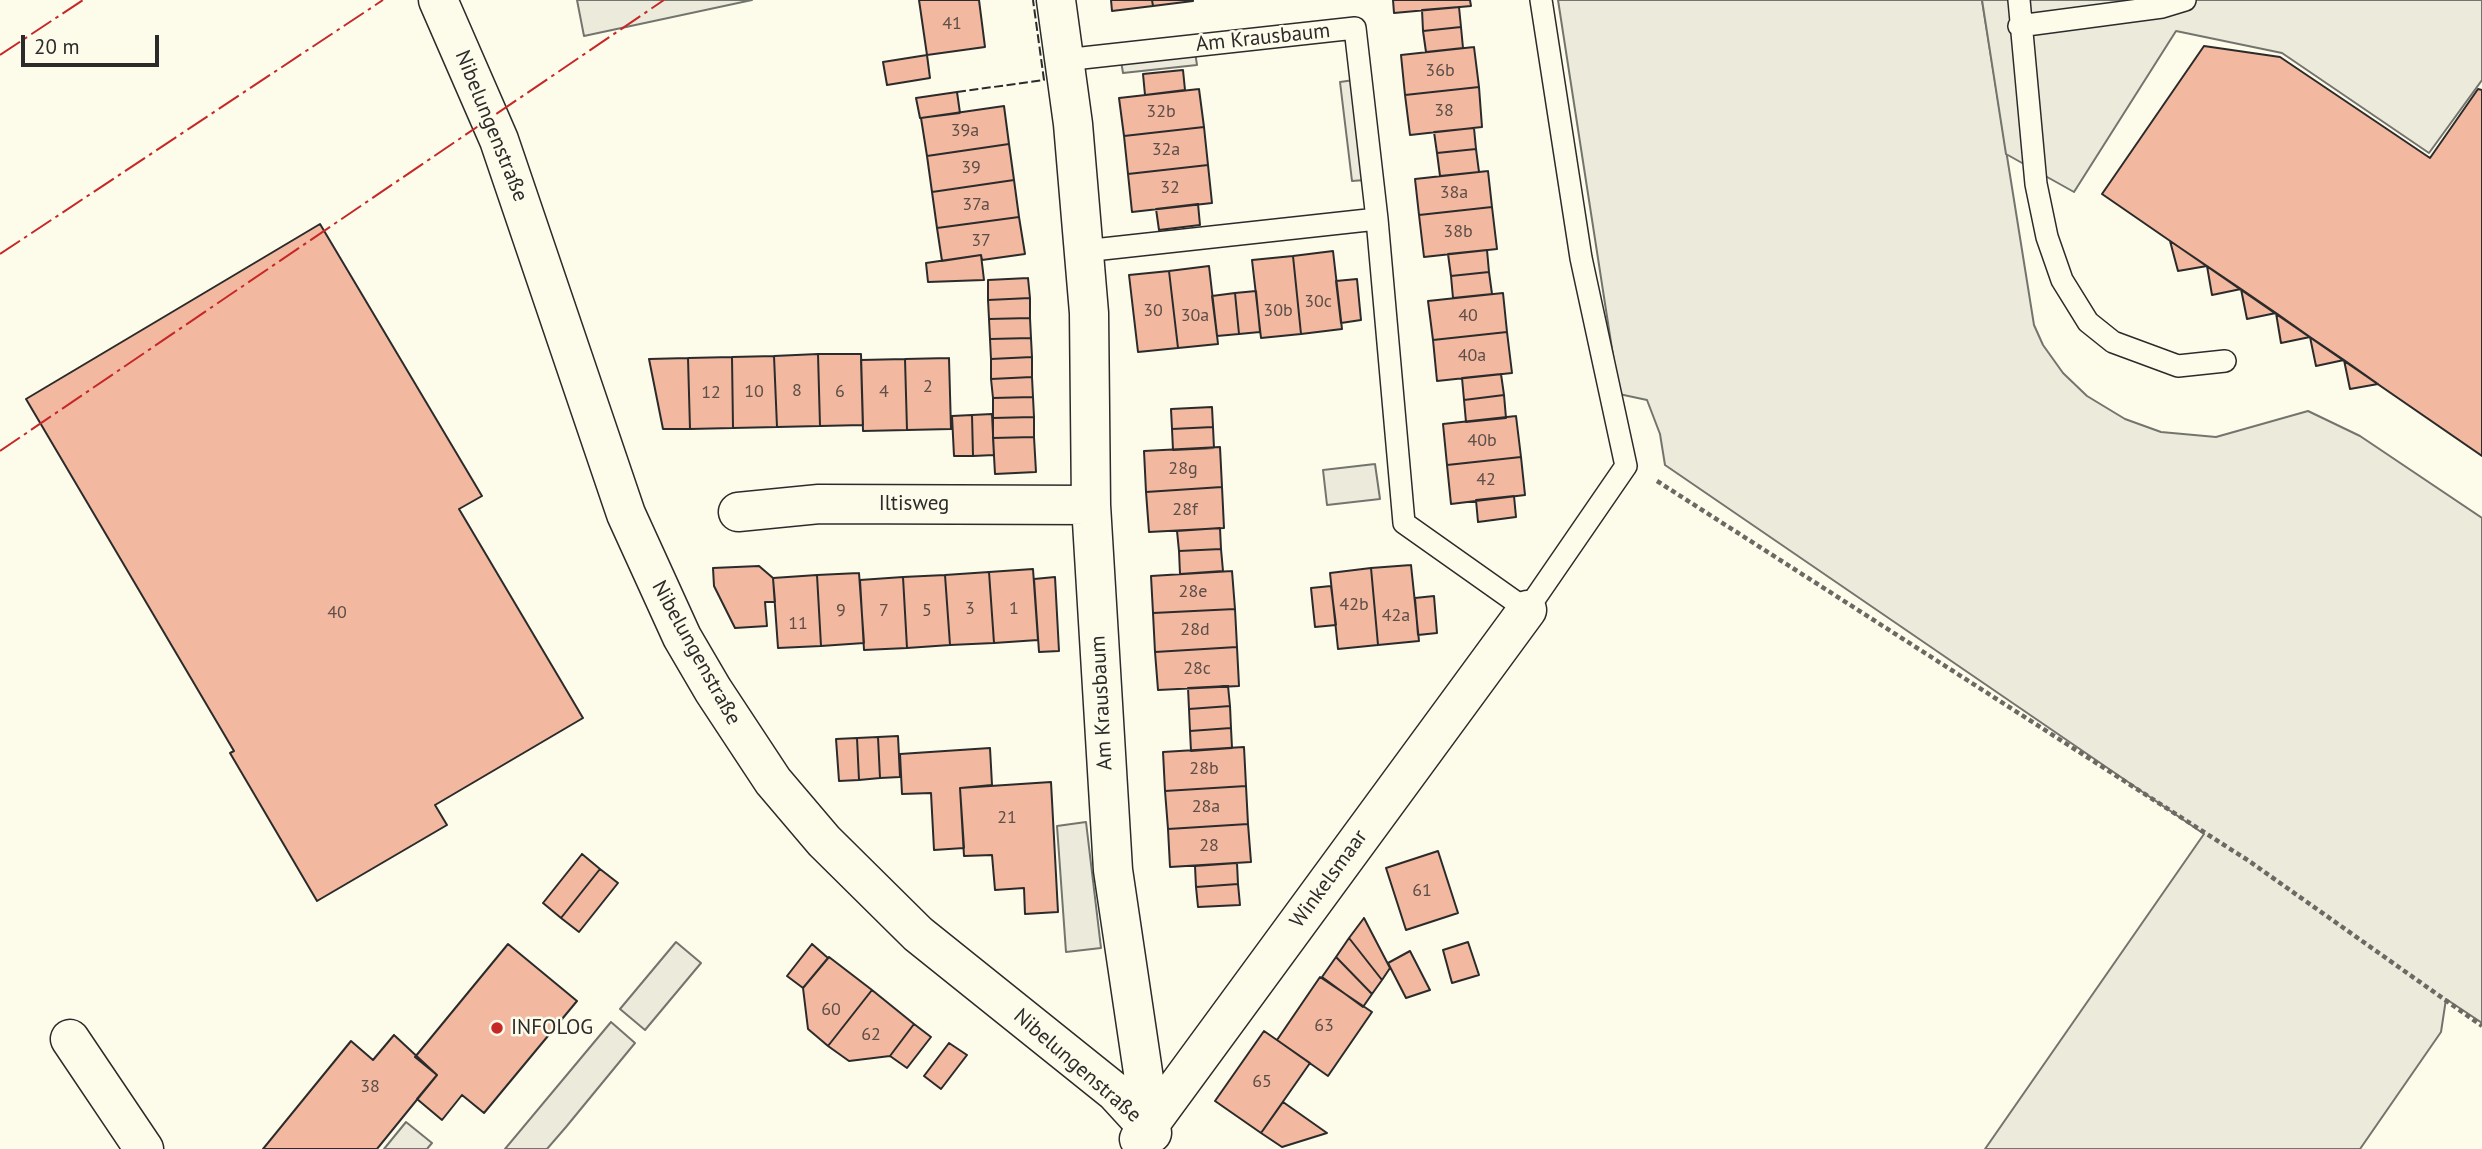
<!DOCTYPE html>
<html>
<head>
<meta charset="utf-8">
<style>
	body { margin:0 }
	#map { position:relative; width:2482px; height:1149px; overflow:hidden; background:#fdfbea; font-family:"PT Sans",sans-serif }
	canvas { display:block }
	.scale { position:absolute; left:21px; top:35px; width:138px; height:32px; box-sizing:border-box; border:4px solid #2b2b2b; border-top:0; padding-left:9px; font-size:21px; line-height:24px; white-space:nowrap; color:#2b2b2b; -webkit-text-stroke:5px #fdfbea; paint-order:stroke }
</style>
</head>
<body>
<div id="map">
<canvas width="2482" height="1149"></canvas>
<div class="scale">20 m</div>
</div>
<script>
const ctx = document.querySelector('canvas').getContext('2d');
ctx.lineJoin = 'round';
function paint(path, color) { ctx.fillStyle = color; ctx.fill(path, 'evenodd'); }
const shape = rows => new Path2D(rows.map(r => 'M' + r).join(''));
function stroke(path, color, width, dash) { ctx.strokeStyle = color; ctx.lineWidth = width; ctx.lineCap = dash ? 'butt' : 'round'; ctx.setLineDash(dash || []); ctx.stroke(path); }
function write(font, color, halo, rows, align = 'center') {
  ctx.font = font + ' "PT Sans",sans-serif'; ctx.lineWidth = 5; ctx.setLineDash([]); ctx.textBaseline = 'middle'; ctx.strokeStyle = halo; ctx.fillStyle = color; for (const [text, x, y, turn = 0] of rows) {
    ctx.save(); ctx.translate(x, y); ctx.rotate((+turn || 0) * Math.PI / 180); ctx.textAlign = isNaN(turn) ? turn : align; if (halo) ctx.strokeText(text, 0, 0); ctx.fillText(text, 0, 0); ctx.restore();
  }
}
const green = shape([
	[577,0,752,0,584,36,577,0],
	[1558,0,1982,0,2034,325,2043,345,2063,373,2087,396,2125,419,2161,432,2216,437,2308,411,2360,436,2482,518,2482,1023,2446,999,2441,1032,2360,1149,1985,1149,2204,834,1665,465,1660,434,1647,400,1619,394,1558,0]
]);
paint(green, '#ecebdb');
stroke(green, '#74746e', 2);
const parking = shape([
	[1982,0,2482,0,2482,80,2429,153,2282,53,2176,31,2074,192,2006,154,1982,0],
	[1195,52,1197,65,1123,73,1121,61,1195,52],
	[1354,80,1365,180,1352,181,1340,82,1354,80],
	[1375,464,1380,499,1327,505,1323,470,1375,464],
	[1086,822,1101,948,1066,952,1057,826,1086,822],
	[676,942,701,963,645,1030,620,1009,676,942],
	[611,1022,635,1043,566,1127,547,1149,505,1149,611,1022],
	[406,1122,432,1143,427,1149,384,1149,406,1122]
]);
paint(parking, '#eceadb');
stroke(parking, '#74746e', 2);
const building = shape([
	[919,0,979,0,985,47,927,55,919,0],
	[1111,0,1152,0,1153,6,1112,11,1111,0],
	[1152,0,1193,0,1193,1,1153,6,1152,0],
	[1393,0,1470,0,1471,6,1394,13,1393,0],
	[1459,7,1461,27,1423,31,1422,10,1459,7],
	[1461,27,1463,48,1426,52,1423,31,1461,27],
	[2204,46,2280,57,2430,158,2478,89,2482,90,2482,456,2102,194,2204,46],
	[1474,47,1479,87,1405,95,1401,55,1474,47],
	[927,55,930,78,887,85,883,62,927,55],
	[1183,70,1185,90,1145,95,1143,74,1183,70],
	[1479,87,1482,127,1410,135,1405,95,1479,87],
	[1199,89,1204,127,1124,136,1119,98,1199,89],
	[957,92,960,113,920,118,916,98,957,92],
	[1004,106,1009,144,927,156,921,118,1004,106],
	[1204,127,1208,165,1128,174,1124,136,1204,127],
	[1474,128,1476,149,1437,153,1434,132,1474,128],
	[1009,144,1014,180,932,192,927,156,1009,144],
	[1476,149,1479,172,1440,176,1437,153,1476,149],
	[1208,165,1212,203,1132,212,1128,174,1208,165],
	[1488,171,1492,207,1419,215,1415,179,1488,171],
	[1014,180,1019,217,937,228,932,192,1014,180],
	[1198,204,1200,225,1159,230,1156,209,1198,204],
	[1492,207,1497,249,1424,257,1419,215,1492,207],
	[1019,217,1025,254,982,260,981,255,942,261,937,228,1019,217],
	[320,224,482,496,459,509,583,718,435,805,447,825,317,901,230,753,234,751,26,399,320,224],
	[2170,241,2207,266,2178,271,2170,241],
	[1487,250,1489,272,1451,276,1448,254,1487,250],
	[1333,251,1342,329,1301,334,1293,256,1333,251],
	[981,255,984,280,928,282,926,263,981,255],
	[1293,256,1301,334,1261,338,1252,260,1293,256],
	[1209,266,1218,344,1178,348,1169,271,1209,266],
	[2207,266,2241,289,2212,295,2207,266],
	[1169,271,1178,348,1138,352,1129,275,1169,271],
	[1489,272,1492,294,1453,298,1451,276,1489,272],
	[1028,278,1030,298,988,300,988,280,1028,278],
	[1357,279,1361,320,1341,323,1336,281,1357,279],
	[2241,289,2276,313,2247,319,2241,289],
	[1256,291,1260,332,1239,334,1235,293,1256,291],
	[1235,293,1239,334,1217,336,1212,296,1235,293],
	[1503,293,1507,332,1433,340,1428,301,1503,293],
	[1030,298,1030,318,989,319,988,300,1030,298],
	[2276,313,2310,337,2281,343,2276,313],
	[1030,318,1031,338,990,339,989,319,1030,318],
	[1507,332,1512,373,1437,381,1433,340,1507,332],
	[2310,337,2344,360,2316,366,2310,337],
	[1031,338,1032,357,991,359,990,339,1031,338],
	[818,354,861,354,863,425,820,426,818,354],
	[818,354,820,426,777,427,774,356,818,354],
	[774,356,777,427,733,428,732,357,774,356],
	[732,357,733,428,690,429,688,358,732,357],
	[1032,357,1032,377,991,379,991,359,1032,357],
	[688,358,690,429,663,429,649,359,688,358],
	[949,358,951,429,907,430,905,359,949,358],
	[905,359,907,430,863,431,861,360,905,359],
	[2344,360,2378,384,2350,389,2344,360],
	[1501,374,1504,395,1464,400,1462,378,1501,374],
	[1032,377,1033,397,993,398,991,379,1032,377],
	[1504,395,1506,418,1466,422,1464,400,1504,395],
	[1033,397,1034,417,993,418,993,398,1033,397],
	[1212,407,1213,427,1172,429,1171,409,1212,407],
	[992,414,994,455,973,456,972,415,992,414],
	[972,415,973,456,954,456,952,416,972,415],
	[1516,416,1521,457,1447,465,1443,424,1516,416],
	[1034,417,1034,437,993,438,993,418,1034,417],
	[1213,427,1214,448,1173,450,1172,429,1213,427],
	[1034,437,1036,472,995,474,993,438,1034,437],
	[1220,447,1222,487,1146,492,1144,451,1220,447],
	[1521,457,1525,495,1451,504,1447,465,1521,457],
	[1222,487,1224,528,1149,532,1146,492,1222,487],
	[1514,496,1516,517,1478,522,1476,500,1514,496],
	[1220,528,1221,549,1179,551,1177,531,1220,528],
	[1221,549,1223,571,1180,574,1179,551,1221,549],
	[1411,565,1419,641,1378,645,1371,568,1411,565],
	[759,566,773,578,775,602,765,602,767,626,735,628,714,586,713,568,759,566],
	[1371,568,1378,645,1338,649,1330,573,1371,568],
	[1033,569,1038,640,994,643,989,572,1033,569],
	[1232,571,1235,609,1153,613,1151,576,1232,571],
	[989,572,994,643,950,645,945,575,989,572],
	[859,573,864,643,821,646,817,575,859,573],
	[817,575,821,646,778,648,773,578,817,575],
	[945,575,950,645,907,648,903,577,945,575],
	[903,577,907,648,864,650,860,580,903,577],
	[1055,577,1059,651,1039,652,1034,579,1055,577],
	[1331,586,1336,625,1315,627,1311,588,1331,586],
	[1434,596,1437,633,1418,635,1415,598,1434,596],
	[1235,609,1237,647,1155,652,1153,613,1235,609],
	[1237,647,1239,686,1158,690,1155,652,1237,647],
	[1228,686,1230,706,1189,709,1188,688,1228,686],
	[1230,706,1231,728,1190,731,1189,709,1230,706],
	[1231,728,1232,748,1191,751,1190,731,1231,728],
	[898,736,900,777,880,778,878,737,898,736],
	[878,737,880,778,859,780,857,738,878,737],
	[857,738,859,780,839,781,836,739,857,738],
	[1244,747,1246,786,1165,791,1163,752,1244,747],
	[990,748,992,785,960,788,964,848,934,850,931,793,902,794,900,754,990,748],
	[1051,782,1058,912,1025,914,1024,888,995,890,992,855,964,856,960,788,1051,782],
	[1246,786,1248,824,1168,829,1165,791,1246,786],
	[1248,824,1251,862,1170,867,1168,829,1248,824],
	[1438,851,1458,913,1406,930,1386,868,1438,851],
	[582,854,600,869,561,918,543,903,582,854],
	[1237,863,1238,884,1196,887,1195,866,1237,863],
	[600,869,618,883,579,932,561,918,600,869],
	[1238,884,1240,905,1198,907,1196,887,1238,884],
	[1364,918,1390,968,1382,980,1349,938,1364,918],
	[1349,938,1382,980,1372,994,1336,957,1349,938],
	[1468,942,1479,975,1452,983,1443,950,1468,942],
	[508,944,577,1001,484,1113,462,1095,442,1120,417,1099,437,1075,415,1057,508,944],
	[812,944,828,958,803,988,787,976,812,944],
	[1410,951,1430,990,1406,998,1388,963,1410,951],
	[829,957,872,990,828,1046,808,1029,803,988,829,957],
	[1336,957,1372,994,1363,1007,1322,977,1336,957],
	[1320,977,1372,1012,1328,1076,1277,1040,1320,977],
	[872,990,914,1024,890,1056,849,1061,828,1046,872,990],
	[914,1024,931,1037,907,1068,890,1056,914,1024],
	[1264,1031,1310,1063,1261,1133,1215,1101,1264,1031],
	[394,1035,437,1075,377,1149,263,1149,351,1041,373,1060,394,1035],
	[949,1043,967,1055,941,1089,924,1076,949,1043],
	[1283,1102,1327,1133,1282,1147,1261,1133,1283,1102]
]);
paint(building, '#f2b8a0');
stroke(building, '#2b2b2b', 2);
const service = shape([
	[2019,0,2036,184,2047,237,2062,280,2088,322,2113,342,2178,366,2225,361],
	[2019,26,2162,7,2185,0],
	[1064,60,1355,28,1377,219,1404,523,1527,610,1626,466,1581,258,1541,0],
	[1084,251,1377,219]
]);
const minor = shape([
	[438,0,499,140,626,514,682,637,713,690,773,781,824,841,918,934,1115,1092,1148,1128],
	[1056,0,1073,124,1089,313,1091,505,1113,870,1152,1133],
	[738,512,819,504,1091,505],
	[70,1039,144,1149],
	[1139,1139,1527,610]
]);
stroke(service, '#2b2b2b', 24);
stroke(minor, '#2b2b2b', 41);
stroke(shape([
	[1657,481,2249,861,2482,1026]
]), '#6a6964', 4.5, [5, 3.5]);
stroke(service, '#fdfbea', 21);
stroke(minor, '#fdfbea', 38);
stroke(shape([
	[957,92,1044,80,1033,0]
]), '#2b2b2b', 2, [9, 3.5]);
stroke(shape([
	[0,55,83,0],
	[0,254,383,0],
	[0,451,664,0]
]), '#c62828', 2, [24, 5, 3.5, 5]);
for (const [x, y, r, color] of [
	[497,1028,7,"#c62828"]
]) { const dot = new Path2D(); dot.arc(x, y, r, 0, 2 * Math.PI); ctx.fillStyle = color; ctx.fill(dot); stroke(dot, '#fdfbea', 2.5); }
write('18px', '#5d4e48', null, [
	["41",952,24],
	["36b",1440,71],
	["38",1444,111],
	["32b",1161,112],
	["39a",965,131],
	["32a",1166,150],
	["39",971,168],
	["32",1170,188],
	["38a",1454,193],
	["37a",976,205],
	["38b",1458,232],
	["37",981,241],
	["30c",1318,302],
	["30",1153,311],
	["30b",1278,311],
	["30a",1195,316],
	["40",1468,316],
	["40a",1472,356],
	["2",928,387],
	["8",797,391],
	["10",754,392],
	["6",840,392],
	["4",884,392],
	["12",711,393],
	["40b",1482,441],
	["28g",1183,469],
	["42",1486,480],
	["28f",1185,510],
	["28e",1193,592],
	["42b",1354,605],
	["3",970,609],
	["1",1014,609],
	["9",841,611],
	["7",884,611],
	["5",927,611],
	["40",337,613],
	["42a",1396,616],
	["11",798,624],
	["28d",1195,630],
	["28c",1197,669],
	["28b",1204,769],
	["28a",1206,807],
	["21",1007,818],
	["28",1209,846],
	["61",1422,891],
	["60",831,1010],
	["63",1324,1026],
	["62",871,1035],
	["65",1262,1082],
	["38",370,1087]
]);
write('21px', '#2b2b2b', '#fdfbea', [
	["Am Krausbaum",1263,38,-6],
	["Nibelungenstraße",491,126,68],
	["Iltisweg",914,504],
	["Nibelungenstraße",696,653,61],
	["Am Krausbaum",1102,703,-93],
	["Winkelsmaar",1329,879,-54],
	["Nibelungenstraße",1077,1066,41]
]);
write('21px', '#2b2b2b', '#fdfbea', [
	["INFOLOG",511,1028]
], 'left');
</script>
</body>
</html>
